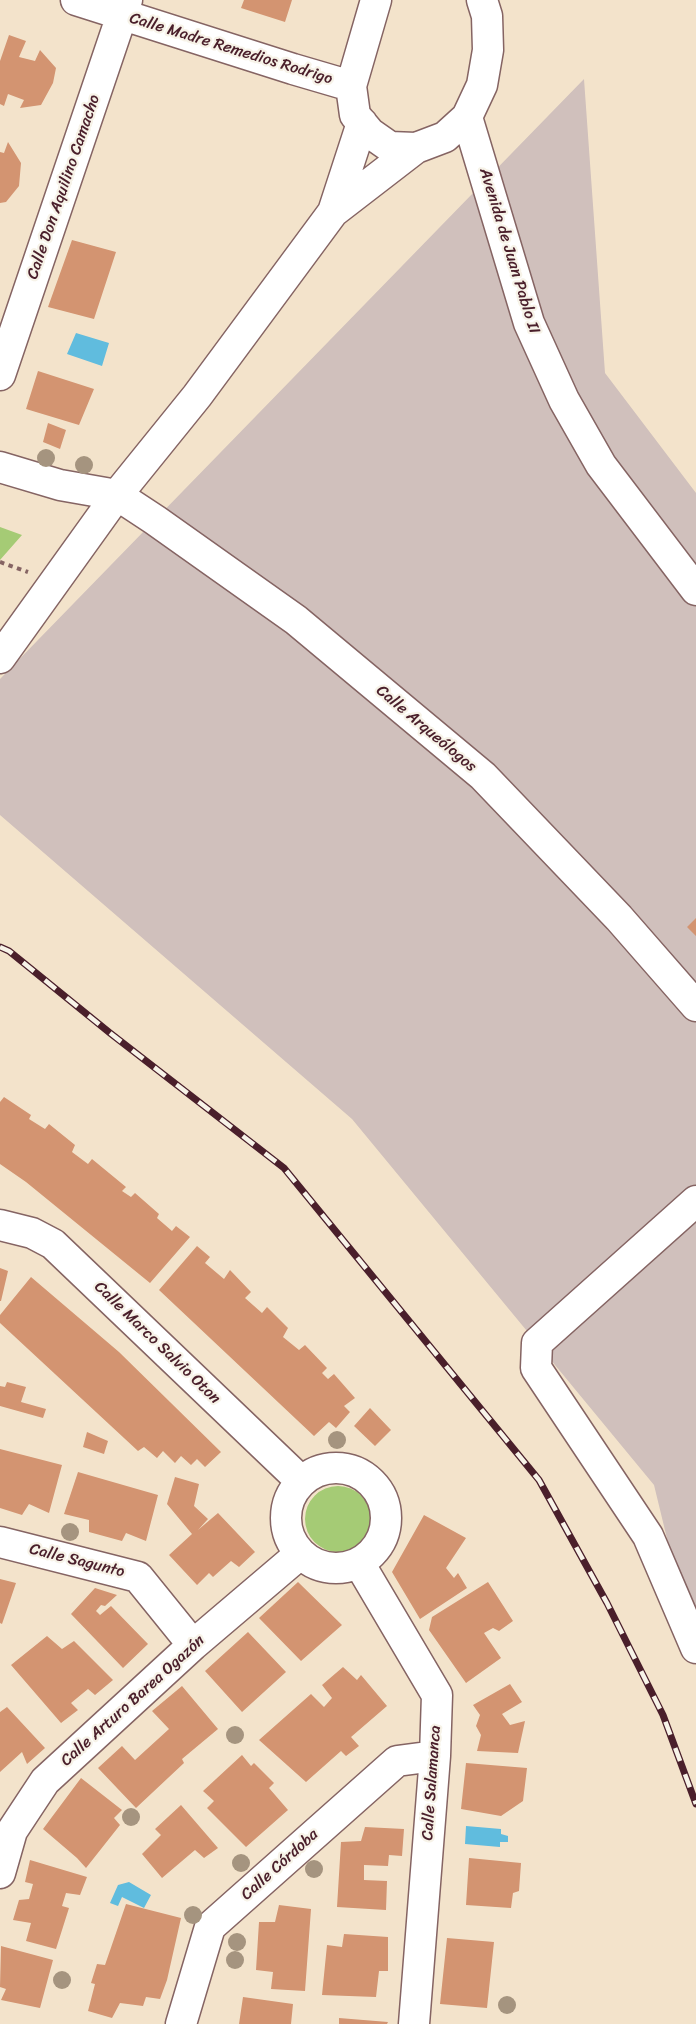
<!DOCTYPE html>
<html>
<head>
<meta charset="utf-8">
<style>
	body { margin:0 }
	canvas { display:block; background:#f3e3cb }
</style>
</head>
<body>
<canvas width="696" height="2024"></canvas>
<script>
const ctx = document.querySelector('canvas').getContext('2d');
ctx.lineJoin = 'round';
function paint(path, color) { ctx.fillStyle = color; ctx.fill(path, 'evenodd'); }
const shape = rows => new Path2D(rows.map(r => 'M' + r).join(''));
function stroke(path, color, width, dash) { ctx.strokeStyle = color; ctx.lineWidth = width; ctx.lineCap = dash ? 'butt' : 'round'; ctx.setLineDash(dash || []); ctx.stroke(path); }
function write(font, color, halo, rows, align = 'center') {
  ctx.font = font + ' Sriracha,sans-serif'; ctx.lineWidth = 4.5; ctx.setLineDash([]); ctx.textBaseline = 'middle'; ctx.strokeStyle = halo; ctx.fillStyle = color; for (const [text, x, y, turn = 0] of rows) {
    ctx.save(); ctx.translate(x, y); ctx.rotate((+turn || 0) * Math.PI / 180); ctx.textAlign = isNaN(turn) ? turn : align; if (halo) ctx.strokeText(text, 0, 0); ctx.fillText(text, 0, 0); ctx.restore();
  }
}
paint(shape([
	[584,79,605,373,696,493,696,1658,654,1485,352,1119,0,815,0,679]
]), '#d0c0bc');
paint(shape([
	[0,527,22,535,0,560],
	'305 1519a33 33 0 1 1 66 0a33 33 0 1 1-66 0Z'
]), '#a5cb75');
paint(shape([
	[76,333,109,343,102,366,67,354],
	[466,1826,501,1829,501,1834,508,1836,508,1842,500,1842,500,1847,465,1844],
	[129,1882,151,1895,144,1908,122,1897,118,1906,110,1903,118,1885]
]), '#60bcde');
paint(shape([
	[244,0,292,0,285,22,241,8],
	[9,35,26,41,19,57,35,61,40,50,56,68,53,83,41,105,20,108,24,100,8,94,4,106,0,104,0,61],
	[8,142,21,163,19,186,6,202,0,203,0,152,4,153],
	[72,240,116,252,94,319,48,307],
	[38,371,94,389,79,425,26,409],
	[48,423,66,430,60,449,43,442],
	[696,918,696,936,687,927],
	[4,1097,31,1115,29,1119,45,1129,49,1124,75,1145,72,1152,88,1164,92,1159,126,1187,122,1191,131,1197,135,1193,159,1214,157,1218,172,1231,176,1226,190,1237,150,1283,26,1182,0,1164,0,1102],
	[197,1246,210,1257,205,1263,224,1279,230,1270,251,1292,245,1298,262,1313,267,1307,288,1328,283,1337,299,1350,305,1345,327,1368,322,1373,328,1379,334,1374,355,1398,344,1406,350,1412,336,1428,329,1422,314,1436,159,1290],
	[0,1268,8,1271,1,1301,0,1301],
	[31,1277,119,1352,221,1452,205,1467,197,1459,191,1465,181,1456,175,1463,163,1451,157,1458,144,1447,138,1451,0,1323,0,1315],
	[7,1382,26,1387,21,1402,46,1409,43,1418,0,1406,0,1386,5,1387],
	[370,1408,391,1430,375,1446,354,1426],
	[87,1432,108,1441,104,1454,83,1447],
	[0,1449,62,1465,49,1513,29,1504,22,1515,0,1508],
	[78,1472,158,1495,146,1541,126,1533,122,1541,89,1532,89,1520,64,1514],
	[175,1477,199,1484,194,1506,208,1519,198,1530,218,1513,255,1552,239,1567,231,1561,213,1577,209,1573,197,1585,169,1555,192,1534,167,1504],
	[424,1515,466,1538,446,1568,454,1578,458,1573,467,1588,420,1619,392,1572],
	[0,1579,16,1583,2,1624,0,1623],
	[298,1582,342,1625,301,1661,259,1618],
	[488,1582,513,1621,499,1631,493,1628,484,1633,501,1658,466,1683,429,1630,432,1617],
	[95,1588,117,1595,105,1606,101,1605,96,1611,100,1615,111,1606,148,1644,123,1668,71,1614],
	[248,1632,286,1672,242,1712,205,1671],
	[47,1636,62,1649,74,1641,113,1680,95,1695,88,1689,71,1703,78,1710,61,1723,11,1665],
	[343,1667,357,1680,361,1675,387,1706,351,1737,359,1746,346,1756,341,1751,306,1782,259,1740,311,1694,324,1707,332,1698,322,1685],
	[510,1684,522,1702,502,1714,510,1725,525,1721,518,1753,477,1751,481,1735,476,1726,480,1715,473,1705],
	[182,1686,218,1729,182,1759,184,1763,136,1808,98,1768,122,1746,135,1760,169,1729,152,1711],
	[7,1707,45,1748,27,1764,22,1752,0,1772,0,1712],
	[242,1755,251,1766,254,1763,274,1783,269,1788,288,1810,246,1847,207,1808,214,1801,203,1791],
	[466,1763,527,1768,523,1801,501,1816,461,1809],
	[81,1778,122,1810,114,1818,120,1825,86,1868,77,1858,43,1829],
	[181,1805,218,1848,204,1858,195,1850,162,1878,142,1854,161,1835,155,1829],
	[365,1827,404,1829,402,1856,389,1855,388,1866,364,1865,364,1880,387,1881,386,1910,337,1907,341,1842,361,1841],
	[469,1858,521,1863,519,1891,513,1893,511,1908,466,1905],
	[30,1860,87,1877,80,1895,66,1893,62,1906,69,1908,56,1949,26,1941,31,1923,13,1920,19,1900,29,1899,33,1884,25,1882],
	[126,1904,181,1918,167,1980,160,1999,146,1997,143,2006,120,2003,112,2018,88,2011,95,1984,91,1983,97,1964,105,1965],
	[279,1905,311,1909,305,1991,271,1989,273,1972,256,1970,259,1922,275,1922],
	[344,1934,388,1937,388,1971,379,1971,376,1997,322,1995,327,1945,342,1947],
	[447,1938,494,1942,487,2008,440,2004],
	[1,1946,53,1960,40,2008,1,2000,6,1989,0,1987],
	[243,1997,293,2004,291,2024,239,2024],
	[339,2018,388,2022,387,2024,339,2024]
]), '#d39471');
const minor = shape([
	[76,0,293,69,351,86],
	[376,0,351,86,355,115,370,133,390,147,416,148,445,137,467,117,482,85,488,50,487,16,482,0],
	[467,117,529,323,564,400,601,465,696,590],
	[333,212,362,123],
	[0,375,127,0],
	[0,467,60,485,117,495,155,520,296,620,483,776,619,918,696,1006],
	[0,658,117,495,197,396,333,212,416,148],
	[696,1201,537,1343,536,1368,648,1536,696,1648],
	[0,1225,32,1233,53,1244,301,1481],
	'286 1518a50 50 0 1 1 100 0a50 50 0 1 1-100 0Z',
	[0,1542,138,1577,193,1645],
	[359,1563,437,1695,435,1756,414,2024],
	[0,1873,12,1831,45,1781,193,1645,300,1554],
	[181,2024,210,1927,397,1761,435,1756]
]);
stroke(minor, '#856463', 33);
stroke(shape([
	[0,562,28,572]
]), '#856463', 4, [4.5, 4.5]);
stroke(minor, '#fff', 30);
const rail = shape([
	[0,947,9,951,110,1033,284,1168,539,1480,607,1603,663,1715,696,1804]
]);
stroke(rail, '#4a1f2b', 7);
stroke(rail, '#f7f3e8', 4.5, [14]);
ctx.fillStyle = '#a5947f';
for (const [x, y] of [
	[46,458],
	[84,465],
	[337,1440],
	[70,1532],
	[235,1735],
	[131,1817],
	[241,1863],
	[314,1869],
	[193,1915],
	[237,1942],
	[235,1960],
	[62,1980],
	[507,2005]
]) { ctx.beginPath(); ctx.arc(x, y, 9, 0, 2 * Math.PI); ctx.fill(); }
write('16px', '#4a1f2b', '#f7f3e8', [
	["Calle Madre Remedios Rodrigo",231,49,17],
	["Calle Don Aquilino Camacho",64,187,-71],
	["Avenida de Juan Pablo II",509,251,73],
	["Calle Arqueólogos",426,729,40],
	["Calle Marco Salvio Oton",157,1343,44],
	["Calle Sagunto",77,1561,14],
	["Calle Arturo Barea Ogazón",133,1701,-42],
	["Calle Salamanca",432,1783,-86],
	["Calle Córdoba",280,1865,-42]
]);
</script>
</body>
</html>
